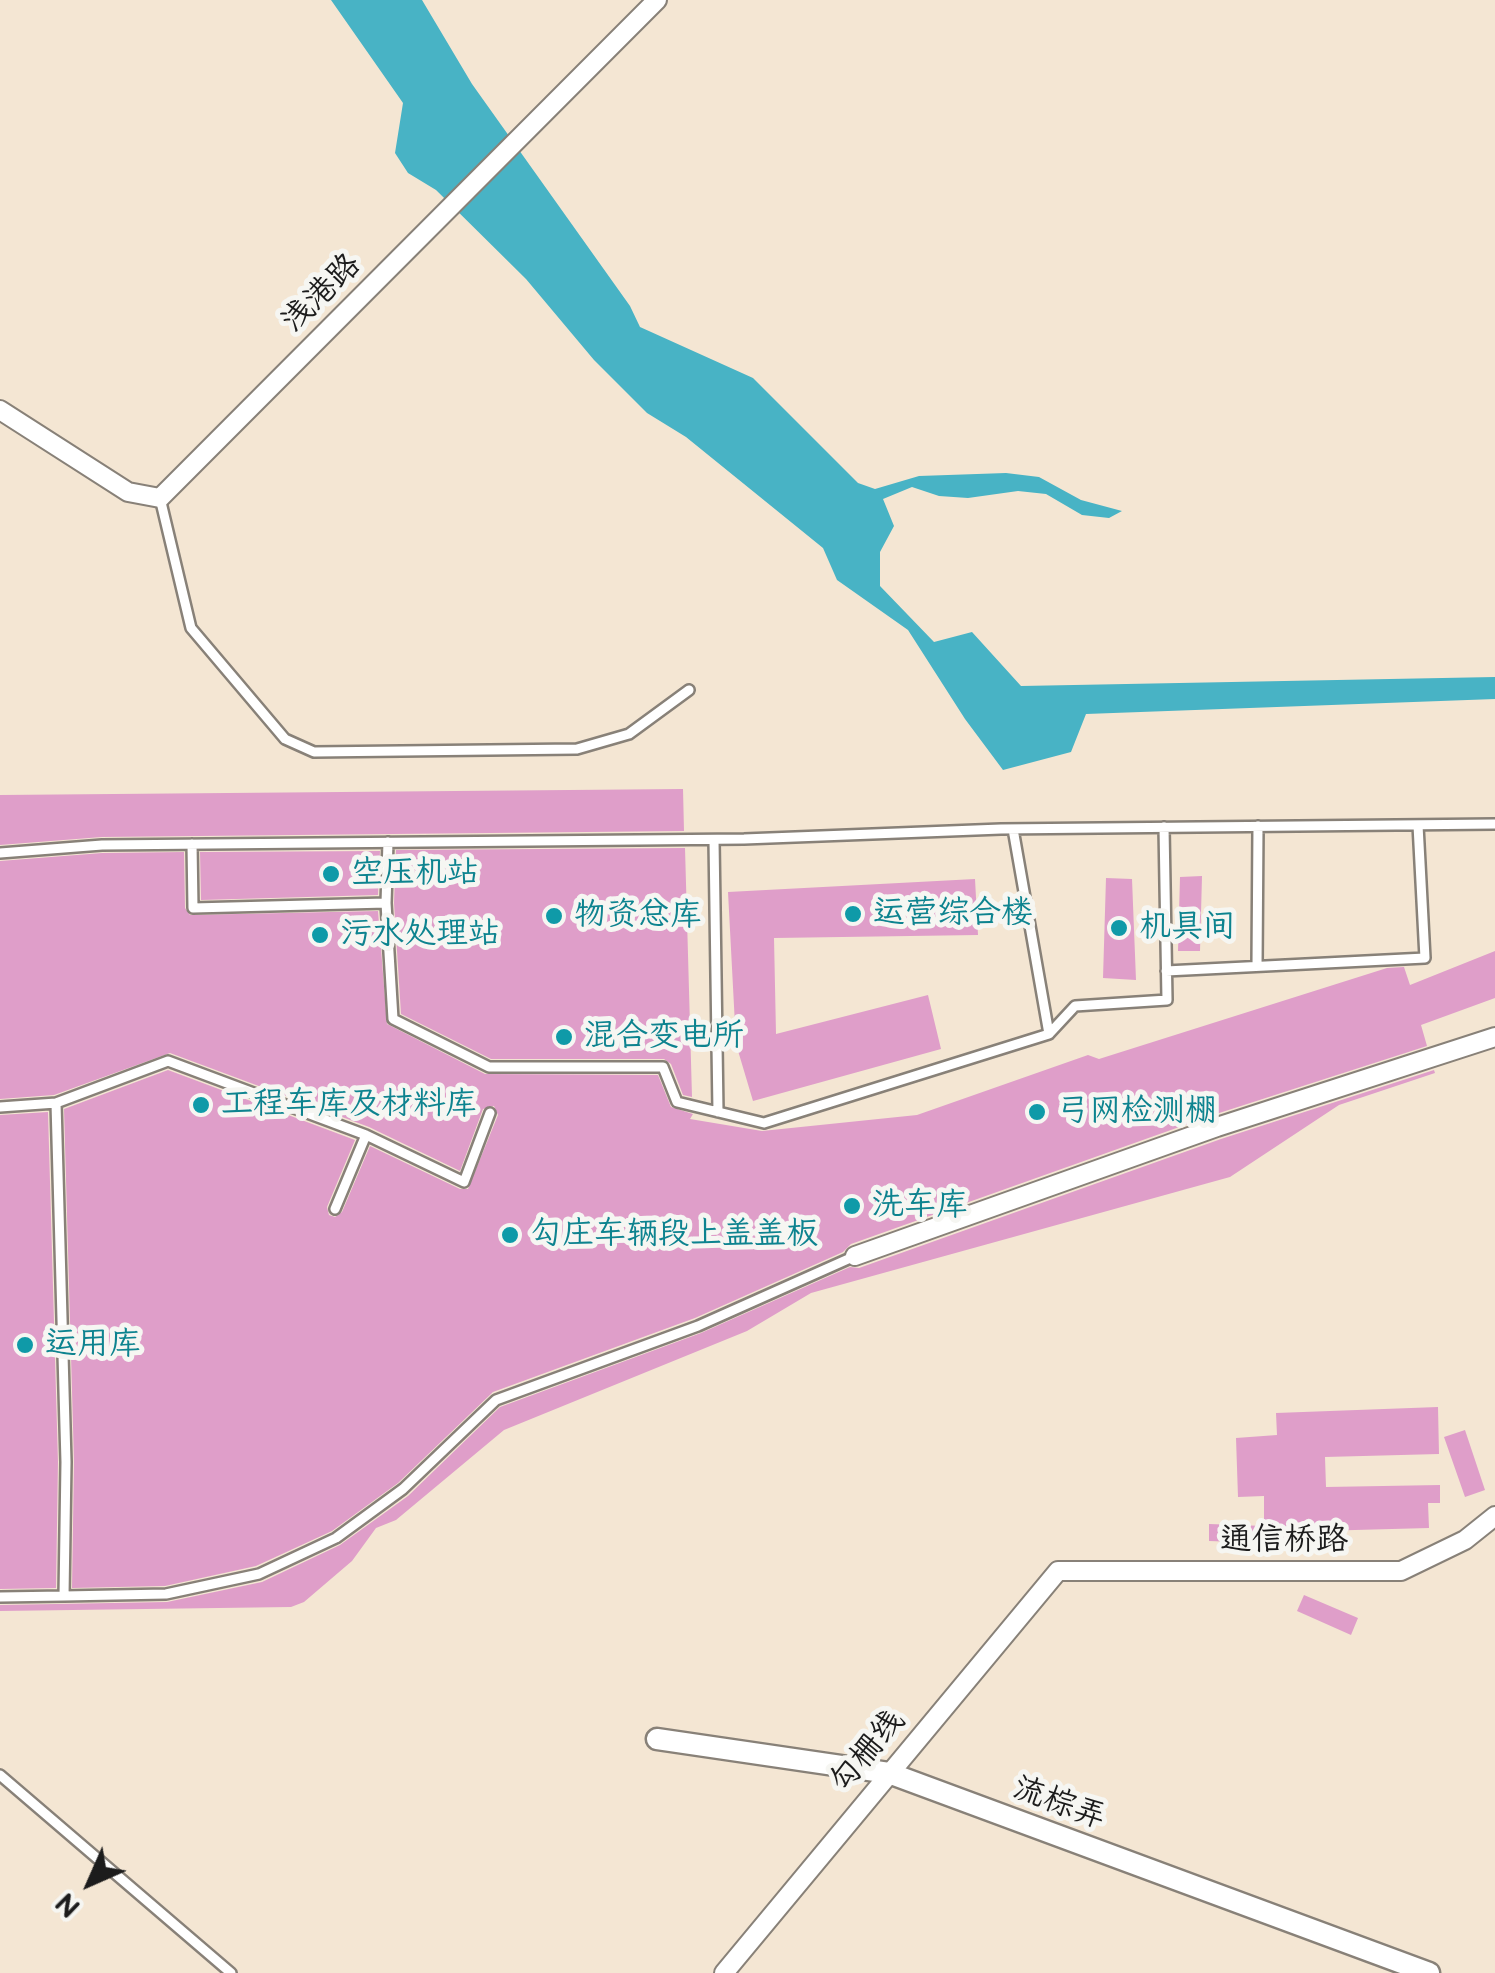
<!DOCTYPE html>
<html>
<head>
<meta charset="utf-8">
<style>
	body { margin:0 }
	#map { position:relative; width:1495px; height:1973px; overflow:hidden; background:#f4e6d3; font-family:"Balsamiq Sans",sans-serif }
	canvas { display:block }
	.north { position:absolute; left:40px; top:1833px; width:100px; height:100px; -webkit-text-stroke:8px #f6f6f2; paint-order:stroke; rotate:225deg; font-size:28px; font-weight:700; line-height:40px; text-align:center; color:#1c1c1c }
	.north::after { content:''; display:block; margin:auto; width:35px; height:45px; background:#1c1c1c; clip-path:polygon(50% 0,100% 100%,50% 72%,0 100%) }
</style>
</head>
<body>
<div id="map">
<canvas width="1495" height="1973"></canvas>
<div class="north">N</div>
</div>
<script>
const ctx = document.querySelector('canvas').getContext('2d');
ctx.lineJoin = 'round';
function paint(path, color) { ctx.fillStyle = color; ctx.fill(path, 'evenodd'); }
const shape = rows => new Path2D(rows.map(r => 'M' + r).join(''));
function stroke(path, color, width, dash) { ctx.strokeStyle = color; ctx.lineWidth = width; ctx.lineCap = dash ? 'butt' : 'round'; ctx.setLineDash(dash || []); ctx.stroke(path); }
function write(font, color, halo, rows, align = 'center') {
  ctx.font = font + ' "Balsamiq Sans","LXGW WenKai TC",sans-serif'; ctx.lineWidth = 10; ctx.setLineDash([]); ctx.textBaseline = 'middle'; ctx.strokeStyle = halo; ctx.fillStyle = color; for (const [text, x, y, turn = 0] of rows) {
    ctx.save(); ctx.translate(x, y); ctx.rotate((+turn || 0) * Math.PI / 180); ctx.textAlign = isNaN(turn) ? turn : align; if (halo) ctx.strokeText(text, 0, 0); ctx.fillText(text, 0, 0); ctx.restore();
  }
}
paint(shape([
	[331,0,422,0,472,84,630,306,640,327,753,378,858,483,875,489,919,476,1006,473,1039,477,1081,500,1122,511,1109,518,1082,515,1046,494,1018,491,968,498,939,496,912,487,883,499,894,526,880,552,880,586,934,642,972,632,1021,686,1495,677,1495,699,1086,714,1071,752,1003,770,965,719,908,630,837,580,823,548,686,437,647,413,594,360,526,279,436,190,408,173,395,153,403,103]
]), '#48b3c5');
paint(shape([
	[683,789,684,831,102,837,0,845,0,795],
	[685,848,692,1097,683,1095,671,1064,664,1059,491,1059,401,1014,394,903,396,850],
	[380,851,378,895,201,900,200,852],
	[184,852,185,908,190,915,378,911,387,1024,485,1074,658,1075,671,1107,693,1114,690,1119,762,1131,917,1115,1088,1055,1099,1059,1387,968,1404,967,1410,985,1495,951,1495,998,1421,1025,1427,1046,1213,1115,851,1244,843,1252,695,1318,493,1392,398,1483,332,1531,256,1566,165,1586,72,1588,74,1462,64,1109,168,1070,355,1140,327,1207,329,1215,335,1217,342,1212,370,1146,460,1189,468,1189,498,1115,494,1106,483,1109,460,1171,369,1127,170,1053,54,1095,0,1099,0,861,102,853],
	[1202,876,1200,951,1178,951,1180,877],
	[1106,878,1132,879,1136,980,1103,978],
	[975,879,978,935,774,938,776,1034,928,995,941,1049,753,1101,736,1044,728,892],
	[1434,1070,1435,1073,1339,1105,1230,1177,811,1293,747,1331,504,1430,396,1520,376,1528,352,1561,304,1602,291,1607,0,1611,0,1605,167,1602,262,1582,340,1545,408,1496,500,1407,701,1333,850,1267,859,1268,1221,1139],
	[48,1112,58,1462,56,1588,0,1589,0,1115],
	[1438,1407,1439,1454,1325,1457,1326,1487,1440,1485,1440,1503,1428,1503,1429,1528,1318,1531,1318,1545,1209,1541,1209,1524,1264,1526,1264,1496,1238,1497,1236,1438,1277,1435,1276,1413],
	[1465,1430,1485,1490,1465,1497,1444,1437],
	[1304,1595,1358,1618,1351,1635,1297,1611]
]), '#df9ec9');
const service = shape([
	[160,498,191,628,285,739,314,752,577,749,629,734,689,690],
	[714,840,718,1112],
	[388,842,386,903,393,1019,489,1067,663,1067,677,1102,764,1123,1049,1034,1013,829],
	[192,844,193,908,386,903],
	[0,853,102,845,744,839,1001,829,1495,824],
	[1257,966,1258,826],
	[1166,971,1425,958,1418,825],
	[1049,1034,1075,1006,1167,1000,1164,827],
	[0,1107,56,1103,168,1061,366,1135],
	[335,1209,366,1135,464,1182,490,1113],
	[64,1596,166,1594,259,1574,336,1538,403,1489,496,1400,698,1326,855,1256],
	[0,1597,64,1596,66,1462,56,1103],
	[0,1775,231,1973]
]);
const minor = shape([
	[0,410,128,492,160,498,657,0],
	[855,1256,1217,1127,1495,1037],
	[724,1973,1058,1571,1401,1571,1465,1540,1495,1516]
]);
const tertiary = shape([
	[657,1739,889,1773,1429,1973]
]);
stroke(service, '#888178', 14);
stroke(minor, '#888178', 22);
stroke(tertiary, '#888178', 25);
stroke(service, '#fff', 9);
stroke(minor, '#fff', 18);
stroke(tertiary, '#fff', 20);
for (const [x, y, r, color] of [
	[331,874,10,"#0f9aa8"],
	[853,914,10,"#0f9aa8"],
	[554,916,10,"#0f9aa8"],
	[1119,928,10,"#0f9aa8"],
	[320,935,10,"#0f9aa8"],
	[564,1037,10,"#0f9aa8"],
	[201,1105,10,"#0f9aa8"],
	[1037,1112,10,"#0f9aa8"],
	[852,1206,10,"#0f9aa8"],
	[510,1235,10,"#0f9aa8"],
	[25,1345,10,"#0f9aa8"]
]) { const dot = new Path2D(); dot.arc(x, y, r, 0, 2 * Math.PI); ctx.fillStyle = color; ctx.fill(dot); stroke(dot, '#f6f6f2', 4); }
write('32px', '#1c1c1c', '#f6f6f2', [
	["浅港路",322,294,-45],
	["通信桥路",1284,1541],
	["勾栅线",868,1752,-50],
	["流棕弄",1059,1804,20]
]);
write('32px', '#0d838f', '#f6f6f2', [
	["空压机站",351,874],
	["运营综合楼",873,914],
	["物资总库",574,916],
	["机具间",1139,928],
	["污水处理站",340,935],
	["混合变电所",584,1037],
	["工程车库及材料库",221,1105],
	["弓网检测棚",1057,1112],
	["洗车库",872,1206],
	["勾庄车辆段上盖盖板",530,1235],
	["运用库",45,1345]
], 'left');
</script>
</body>
</html>
